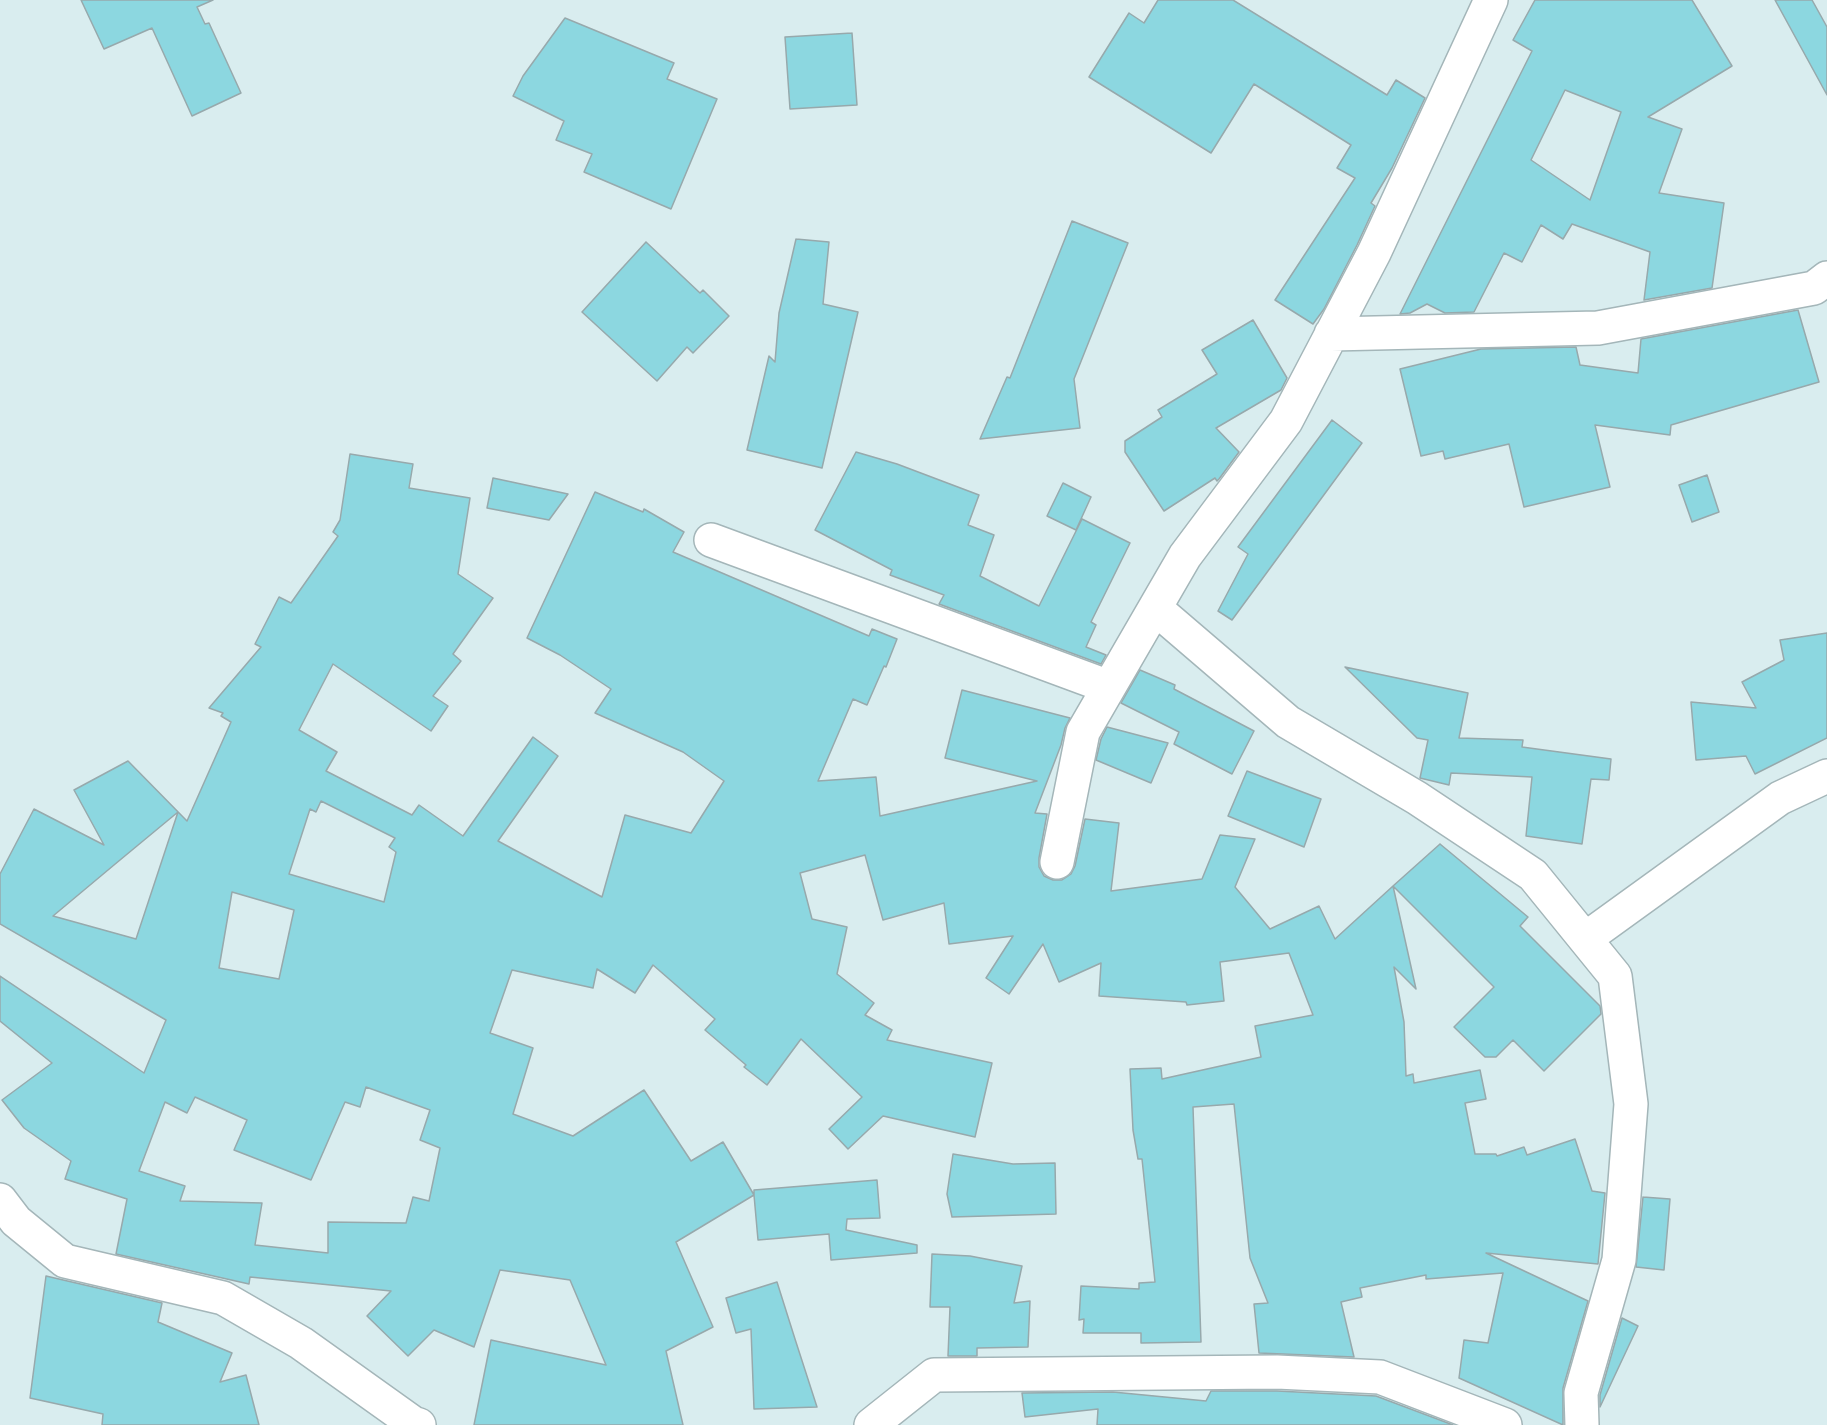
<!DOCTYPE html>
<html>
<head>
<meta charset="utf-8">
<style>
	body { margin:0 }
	canvas { display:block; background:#d9edef }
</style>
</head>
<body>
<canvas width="1827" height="1425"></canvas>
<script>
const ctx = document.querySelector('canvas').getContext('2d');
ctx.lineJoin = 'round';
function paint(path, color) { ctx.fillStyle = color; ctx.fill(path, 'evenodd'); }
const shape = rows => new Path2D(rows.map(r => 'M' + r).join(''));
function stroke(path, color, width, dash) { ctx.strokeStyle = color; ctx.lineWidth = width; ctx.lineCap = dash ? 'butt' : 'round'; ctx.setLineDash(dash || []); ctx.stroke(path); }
const building = shape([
	[81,0,213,0,197,7,205,24,209,23,241,93,192,116,152,28,104,49,81,0],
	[1158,0,1233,0,1387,95,1396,80,1425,98,1392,168,1371,203,1375,206,1357,245,1324,309,1313,324,1275,300,1355,178,1337,168,1351,145,1254,84,1211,153,1089,77,1129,13,1144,23,1158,0],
	[1535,0,1692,0,1732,66,1648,117,1682,129,1659,193,1724,203,1712,288,1644,300,1650,252,1572,224,1563,239,1541,225,1522,262,1504,253,1474,312,1445,313,1427,304,1410,313,1400,314,1532,51,1513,40,1535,0],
	[1565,90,1621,112,1590,200,1531,160,1565,90],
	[1775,0,1812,0,1827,27,1827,95,1775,0],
	[565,18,674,63,667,79,717,99,671,209,584,172,592,154,556,140,564,121,513,96,523,76,565,18],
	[852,33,857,105,790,109,785,37,852,33],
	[1072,221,1128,243,1074,379,1080,428,980,439,1007,377,1010,378,1072,221],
	[796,239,829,242,823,304,858,312,822,468,747,450,769,356,775,362,779,313,796,239],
	[646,242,700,293,703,290,729,316,693,353,687,347,657,381,582,312,646,242],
	[1798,310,1819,382,1671,425,1670,435,1595,425,1610,487,1524,507,1509,444,1445,459,1443,451,1421,456,1400,369,1481,349,1576,347,1580,365,1638,373,1641,339,1798,310],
	[1253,320,1287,378,1281,390,1216,428,1239,452,1219,479,1217,481,1215,478,1164,511,1125,452,1125,441,1162,417,1158,410,1217,374,1202,350,1253,320],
	[1332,420,1362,443,1232,620,1218,611,1248,554,1238,547,1332,420],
	[856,452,897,464,979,495,968,525,994,535,980,576,1039,606,1082,519,1130,543,1091,622,1096,625,1086,647,1106,655,1101,664,939,604,944,595,890,575,892,570,815,530,856,452],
	[350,454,413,464,409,488,470,498,458,574,493,598,453,654,461,661,433,696,448,706,431,731,333,664,299,730,337,752,326,771,412,815,419,805,463,836,533,737,558,756,498,841,602,897,625,815,691,833,724,781,683,752,595,713,611,689,560,655,527,638,595,492,643,512,644,509,684,532,673,552,869,636,872,629,897,639,886,667,884,666,867,705,853,699,818,781,876,777,880,816,1037,781,945,758,962,690,1070,718,1065,728,1061,745,1035,813,1047,814,1039,858,1039,867,1044,876,1053,880,1062,880,1071,874,1075,866,1085,819,1119,823,1111,891,1202,879,1220,835,1255,839,1235,887,1270,929,1319,906,1335,939,1393,886,1416,989,1394,967,1404,1022,1406,1076,1413,1074,1414,1083,1480,1070,1486,1099,1465,1103,1475,1154,1496,1154,1497,1156,1524,1147,1527,1155,1575,1139,1592,1191,1605,1193,1598,1264,1486,1253,1588,1301,1563,1388,1563,1425,1459,1378,1464,1340,1488,1343,1503,1273,1426,1279,1426,1275,1360,1288,1362,1297,1341,1302,1354,1357,1259,1353,1254,1304,1268,1303,1250,1258,1234,1104,1193,1107,1201,1342,1141,1343,1141,1333,1083,1333,1084,1319,1079,1320,1081,1286,1139,1289,1139,1283,1155,1282,1142,1159,1138,1159,1133,1130,1130,1069,1161,1068,1162,1079,1261,1057,1255,1026,1313,1015,1289,953,1220,962,1224,1001,1187,1005,1186,1002,1099,996,1101,963,1059,982,1043,944,1009,994,986,978,1013,936,949,944,944,903,883,920,865,855,800,873,812,919,847,927,837,974,874,1003,865,1015,892,1030,887,1040,992,1063,975,1137,883,1116,848,1149,829,1129,862,1097,801,1039,767,1085,744,1067,746,1065,705,1030,715,1019,653,965,635,993,597,969,593,988,512,970,490,1033,533,1048,513,1114,573,1136,644,1090,691,1161,723,1142,754,1195,754,1190,877,1180,880,1218,847,1219,846,1230,917,1245,917,1253,831,1260,829,1234,758,1240,754,1195,676,1242,713,1327,666,1351,683,1425,474,1425,491,1340,606,1365,570,1280,500,1270,474,1347,434,1330,408,1356,367,1316,391,1291,250,1277,249,1284,116,1254,127,1199,65,1179,71,1161,24,1128,2,1100,52,1063,0,1021,0,976,144,1073,166,1020,0,924,0,874,34,809,104,845,74,790,128,761,187,821,231,722,221,716,223,713,209,708,261,647,255,644,279,597,291,603,338,536,333,532,340,520,350,454],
	[321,801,395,838,389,847,396,852,384,902,289,874,310,809,316,812,321,801],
	[178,812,136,939,53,916,114,865,178,812],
	[232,892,294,910,279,979,219,968,232,892],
	[366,1087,430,1110,420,1140,440,1148,429,1201,413,1197,406,1223,328,1222,328,1253,255,1245,262,1203,180,1201,185,1186,139,1171,165,1102,187,1113,195,1097,247,1120,234,1150,311,1180,345,1102,360,1107,366,1087],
	[1707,475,1719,512,1692,522,1679,485,1707,475],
	[493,478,568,494,549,520,487,508,493,478],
	[1063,483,1091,497,1076,530,1047,516,1063,483],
	[1827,633,1827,738,1755,774,1746,756,1696,760,1691,702,1756,708,1742,682,1784,660,1780,640,1827,633],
	[1345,667,1468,693,1459,738,1523,740,1522,747,1611,759,1609,780,1591,779,1582,844,1526,836,1532,777,1451,773,1449,785,1420,778,1428,740,1417,738,1345,667],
	[1140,670,1175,685,1174,689,1254,731,1232,774,1174,744,1179,732,1121,703,1140,670],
	[1107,727,1168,743,1151,783,1096,760,1101,739,1107,727],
	[1247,771,1321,799,1304,847,1228,816,1247,771],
	[1440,844,1528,917,1520,926,1600,1006,1601,1014,1544,1071,1513,1040,1496,1057,1485,1057,1454,1027,1494,987,1393,886,1440,844],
	[953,1154,1013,1164,1055,1163,1056,1214,952,1217,947,1194,953,1154],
	[1643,1197,1670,1199,1664,1270,1636,1267,1643,1197],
	[932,1254,970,1256,1022,1266,1014,1303,1030,1301,1028,1347,977,1348,977,1356,948,1356,950,1307,930,1307,932,1254],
	[46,1276,162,1303,158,1322,232,1353,220,1382,246,1375,259,1425,102,1425,103,1414,30,1398,46,1276],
	[777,1282,795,1339,817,1407,754,1409,751,1329,736,1333,726,1298,777,1282],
	[1622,1318,1638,1326,1600,1407,1600,1395,1622,1318],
	[1211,1391,1277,1391,1376,1396,1453,1425,1097,1425,1098,1409,1025,1417,1022,1393,1113,1392,1206,1401,1211,1391]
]);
paint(building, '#8cd7e0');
stroke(building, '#97a9ac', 1.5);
const minor = shape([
	[1331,334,1598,328,1814,288,1827,278],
	[711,540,1109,687],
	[1155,608,1288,722,1417,798,1533,875,1615,976,1631,1104,1619,1260,1581,1393,1582,1425],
	[1057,862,1083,732,1185,556,1286,421,1374,253,1491,0],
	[1585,939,1780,798,1827,776],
	[0,1200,16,1221,65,1261,223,1298,301,1343,413,1423,419,1425],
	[871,1425,934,1375,1277,1372,1380,1377,1505,1425]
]);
stroke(minor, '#a4b6b9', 36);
stroke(minor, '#fff', 33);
</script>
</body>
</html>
